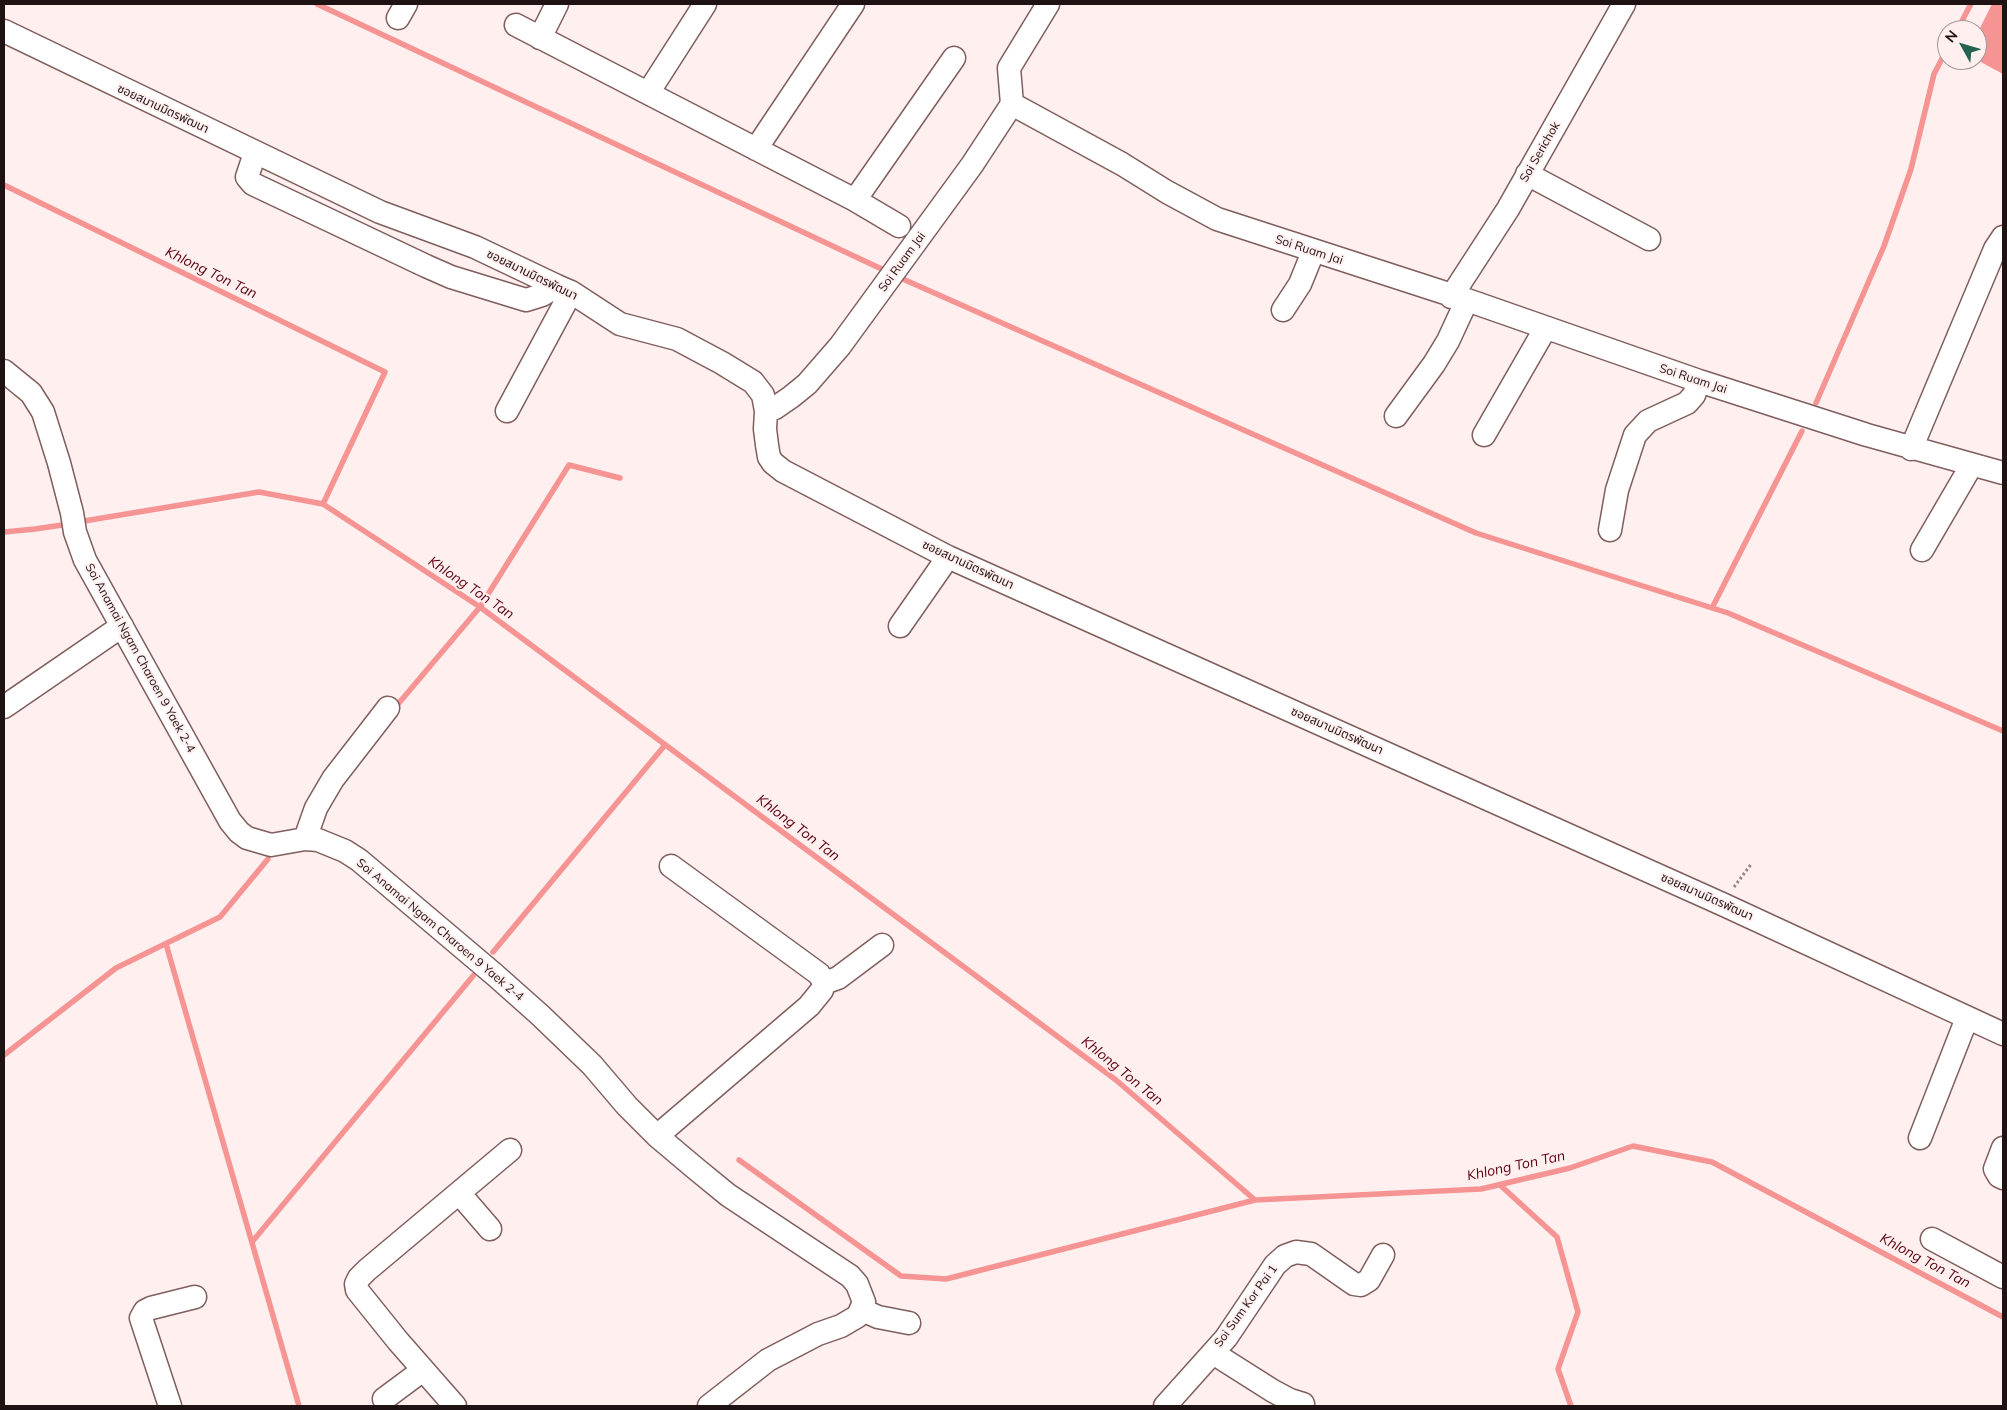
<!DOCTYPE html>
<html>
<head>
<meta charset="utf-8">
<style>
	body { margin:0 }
	#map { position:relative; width:2007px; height:1410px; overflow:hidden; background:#ffefee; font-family:Mulish,sans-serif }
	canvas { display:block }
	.frame { position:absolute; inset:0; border:5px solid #1f1212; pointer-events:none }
	.north { position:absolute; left:1937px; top:20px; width:50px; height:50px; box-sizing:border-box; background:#ffefee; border:1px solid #a59796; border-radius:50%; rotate:309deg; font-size:14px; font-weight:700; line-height:20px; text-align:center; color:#1f1212 }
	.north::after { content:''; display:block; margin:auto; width:18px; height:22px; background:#246351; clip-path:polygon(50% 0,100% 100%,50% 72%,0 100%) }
</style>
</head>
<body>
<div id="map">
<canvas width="2007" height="1410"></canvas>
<div class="frame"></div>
<div class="north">N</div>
</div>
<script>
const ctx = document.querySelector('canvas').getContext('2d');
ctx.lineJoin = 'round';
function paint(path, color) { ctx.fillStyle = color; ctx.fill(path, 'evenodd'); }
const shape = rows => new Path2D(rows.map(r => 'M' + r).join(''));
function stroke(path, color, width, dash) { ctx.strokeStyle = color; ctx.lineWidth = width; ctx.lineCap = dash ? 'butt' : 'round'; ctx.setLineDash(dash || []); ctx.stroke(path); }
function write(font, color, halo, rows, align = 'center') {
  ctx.font = font + ' Mulish,"Noto Sans Thai",sans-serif'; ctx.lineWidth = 4; ctx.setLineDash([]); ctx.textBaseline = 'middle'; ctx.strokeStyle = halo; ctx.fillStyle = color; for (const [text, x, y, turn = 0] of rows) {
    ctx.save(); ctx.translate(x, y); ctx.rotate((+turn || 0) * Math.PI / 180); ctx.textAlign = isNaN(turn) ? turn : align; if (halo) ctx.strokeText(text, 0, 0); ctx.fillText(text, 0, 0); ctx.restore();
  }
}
paint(shape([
	[1992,4,2003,4,2003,74,1977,60,1977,34]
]), '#f59493');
stroke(shape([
	[317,4,888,272],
	[1957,30,1971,4],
	[4,185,385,372,323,504,480,607,1116,1080,1255,1200,1481,1189,1570,1168,1633,1146,1712,1162,2003,1317],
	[896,276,1476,533,1728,613,2003,731],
	[1816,403,1884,246,1911,169,1934,74,1947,49],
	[78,522,259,492,323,504],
	[4,532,35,529,69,524],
	[1712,608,1802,431],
	[393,710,480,607,569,465,620,478],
	[166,944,299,1406],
	[493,952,665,745],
	[4,1055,116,968,220,917,268,859],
	[739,1160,901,1276,946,1279,1255,1200],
	[1500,1185,1557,1237,1578,1312,1558,1369,1571,1406],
	[252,1242,473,976]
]), '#f59493', 5.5);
const minor = shape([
	[398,18,406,4],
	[516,25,855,200,899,226],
	[4,31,380,212,475,247,557,286,571,292,620,324,677,339,722,363,753,382,763,395,766,411,765,429,767,445,769,457,773,463,783,471,948,557,1722,904,2003,1034],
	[540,38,557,4],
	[648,93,705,4],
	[1012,104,1009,68,1048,4],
	[756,149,853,4],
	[255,153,247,177,253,184,426,266,451,277,526,300,542,295,557,286],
	[1527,174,1649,239],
	[855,200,954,58],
	[1451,297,1508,209,1624,4],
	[1283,310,1300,284,1313,252],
	[4,371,31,393,43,412,59,463,72,513,75,532,85,560,230,821,239,832,247,838,271,845,305,839,318,840,345,851,359,860,495,975,540,1015,592,1065,627,1106,657,1136,695,1168,728,1195,850,1276,857,1284,864,1302,858,1316,841,1326,818,1334,768,1360,709,1406],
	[507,411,571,292],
	[766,411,775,408,791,397,807,384,840,346,972,165,1012,104,1122,164,1167,192,1217,219,1467,300,1699,381,1867,435,2003,473],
	[1396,416,1434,364,1448,341,1467,300],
	[1484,435,1545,329],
	[1911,449,1995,249,2003,237],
	[1610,530,1617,490,1635,435,1648,421,1687,403,1694,395,1699,381],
	[1922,550,1971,466],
	[900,626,948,557],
	[4,707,122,626],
	[305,839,316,808,333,779,388,708],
	[824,983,838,978,882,945],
	[657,1136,809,1006,822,990,824,983,819,974,671,866],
	[1920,1138,1967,1018],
	[2003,1148,1995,1169,1999,1176,2003,1178],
	[459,1193,490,1229],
	[1932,1239,2003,1277],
	[862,1310,878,1317,909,1323],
	[1213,1353,1273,1391,1290,1400,1303,1404],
	[384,1399,423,1370],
	[170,1406,141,1318,145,1311,151,1308,195,1297],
	[455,1406,398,1341,357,1290,356,1284,359,1278,367,1270,510,1150],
	[1165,1406,1226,1338,1275,1265,1285,1256,1296,1252,1311,1254,1354,1284,1361,1285,1369,1280,1383,1255]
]);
stroke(minor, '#7f5e5d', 25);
stroke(shape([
	[1734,887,1752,863]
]), '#978888', 3, [2.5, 2.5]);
stroke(minor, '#fff', 22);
write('12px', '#1f1212', '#ffefee', [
	["ซอยสมานมิตรพัฒนา",163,109,25],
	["Soi Serichok",1540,152,-60],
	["Soi Ruam Jai",1309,250,18],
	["Soi Ruam Jai",902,262,-54],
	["ซอยสมานมิตรพัฒนา",532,275,26],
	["Soi Ruam Jai",1693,379,18],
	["ซอยสมานมิตรพัฒนา",968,565,25],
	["Soi Anamai Ngam Charoen 9 Yaek 2-4",140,658,61],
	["ซอยสมานมิตรพัฒนา",1337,731,24],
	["ซอยสมานมิตรพัฒนา",1707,897,24],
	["Soi Anamai Ngam Charoen 9 Yaek 2-4",440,930,40],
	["Soi Sum Kor Pai 1",1246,1306,-54]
]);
write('italic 14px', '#5a0111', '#ffefee', [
	["Khlong Ton Tan",211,273,26],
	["Khlong Ton Tan",471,588,34],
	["Khlong Ton Tan",798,828,37],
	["Khlong Ton Tan",1122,1071,39],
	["Khlong Ton Tan",1516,1166,-12],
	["Khlong Ton Tan",1925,1261,28]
]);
</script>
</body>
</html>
